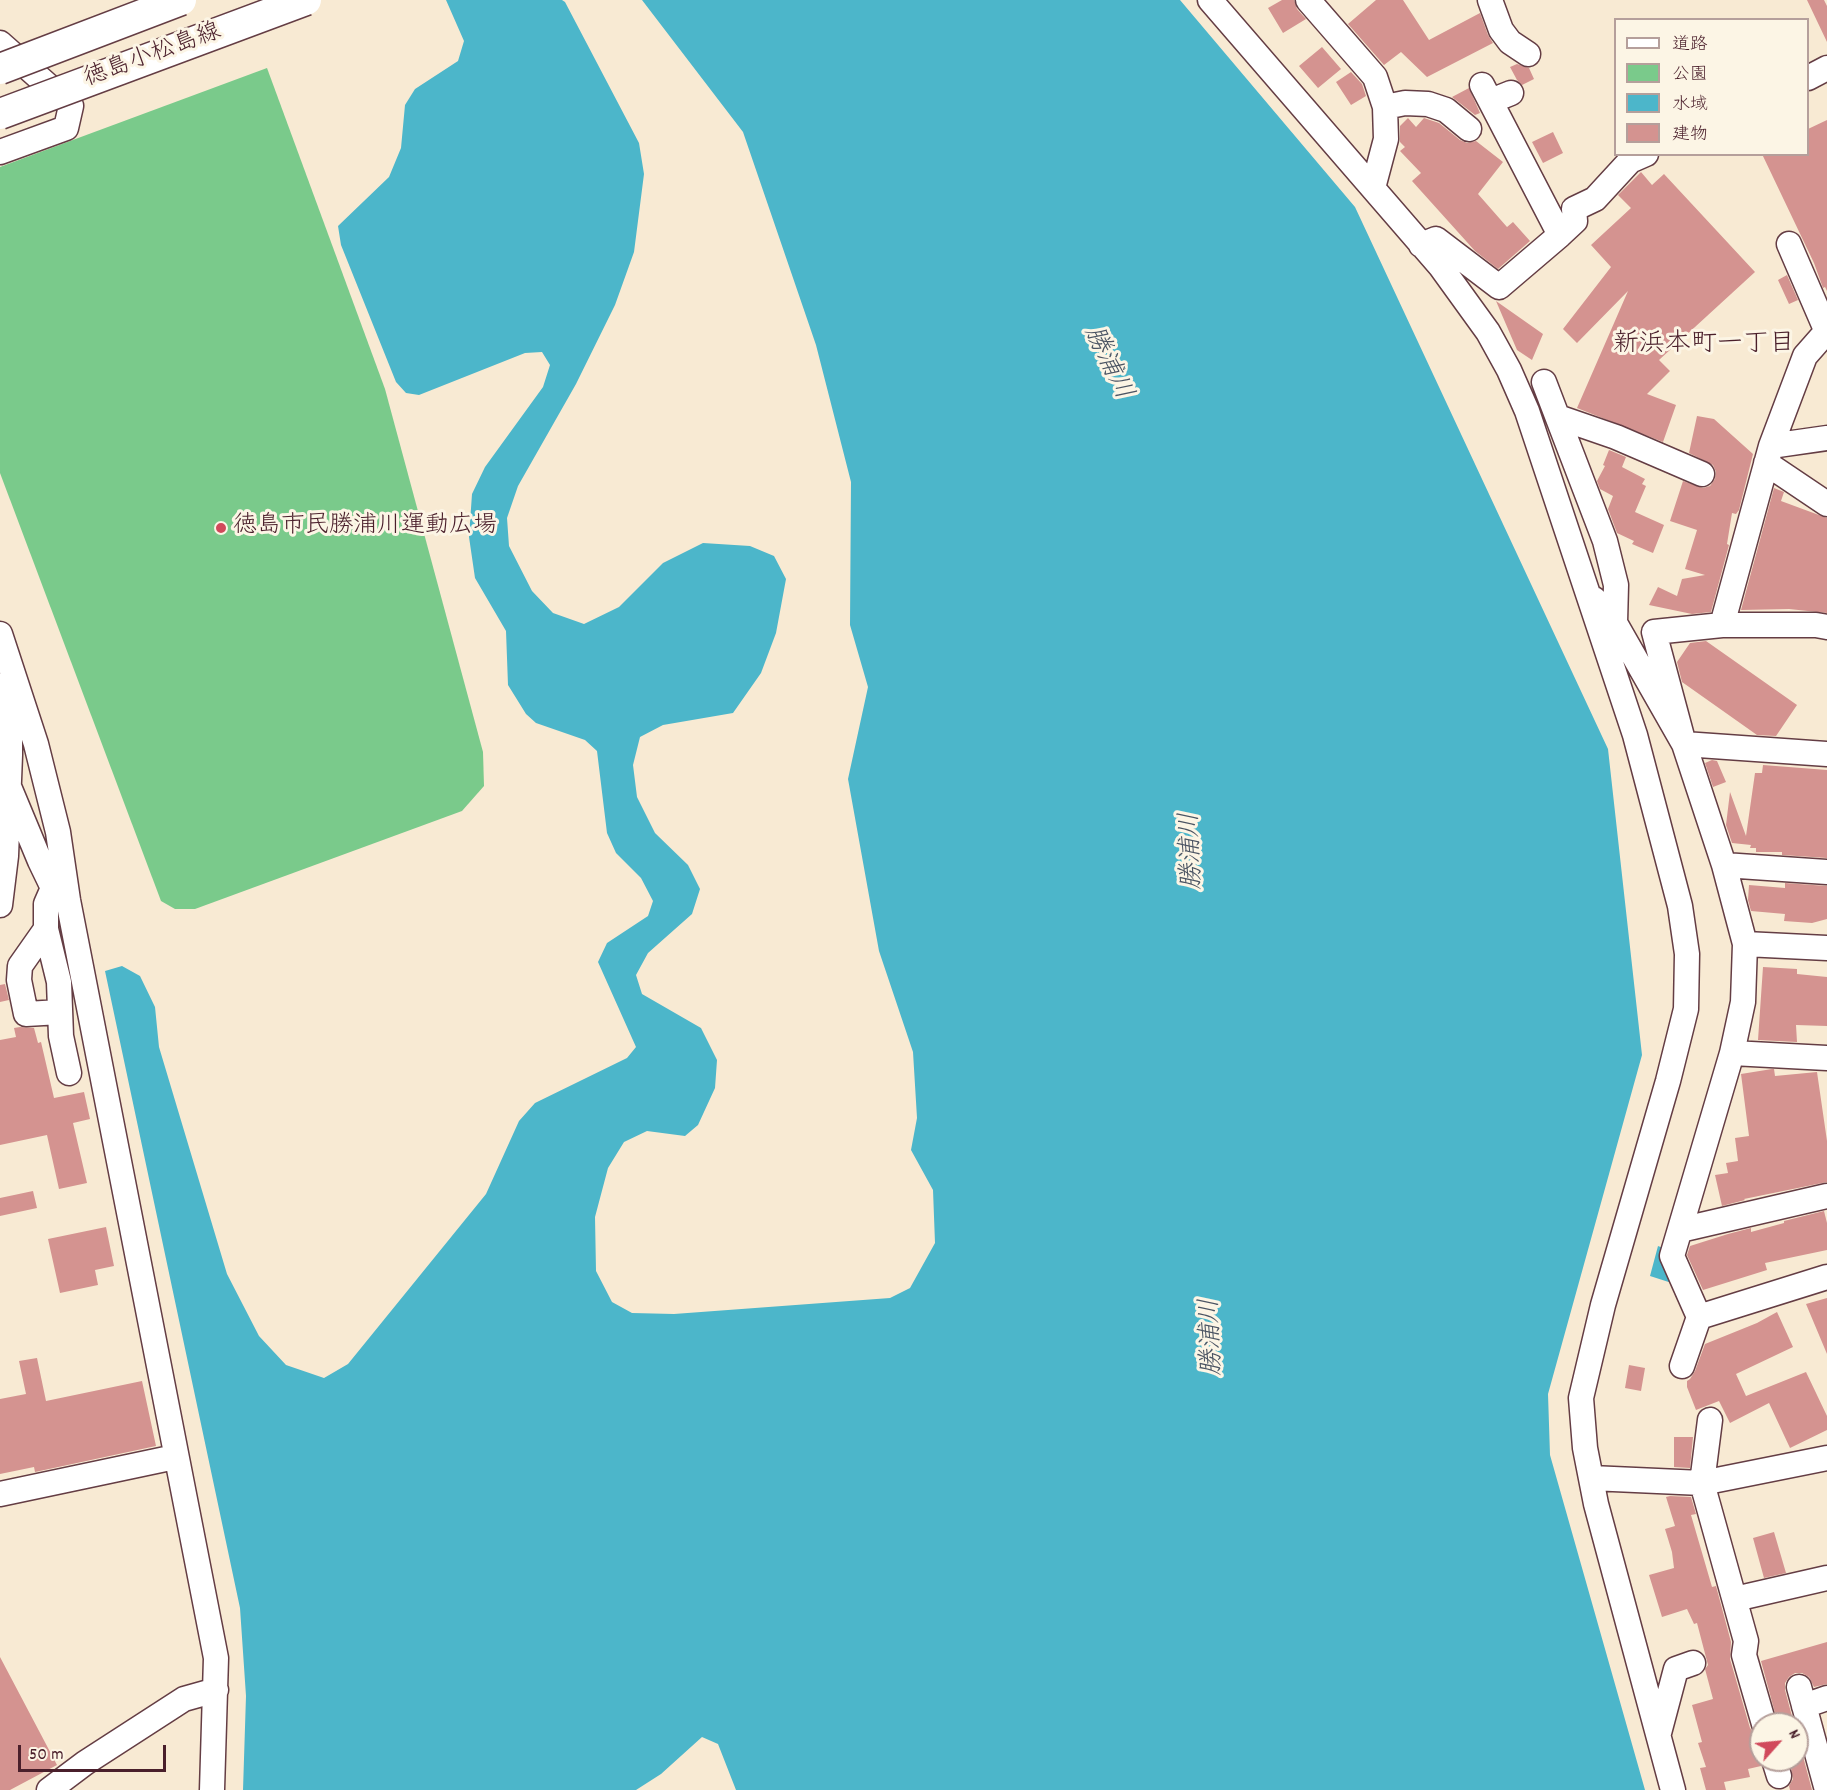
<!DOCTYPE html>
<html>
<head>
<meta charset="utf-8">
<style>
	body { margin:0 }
	#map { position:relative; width:1827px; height:1790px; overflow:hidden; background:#f8ead3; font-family:Dekko,"Klee One",sans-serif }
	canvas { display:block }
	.legend { position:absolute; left:1614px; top:18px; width:195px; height:138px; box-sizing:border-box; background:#fcf5e5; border:2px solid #b59f9b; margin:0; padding:8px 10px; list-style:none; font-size:18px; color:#4a1f2b }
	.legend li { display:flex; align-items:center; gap:12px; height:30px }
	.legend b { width:30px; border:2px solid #b59f9b }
	.north { position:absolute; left:1749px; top:1712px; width:60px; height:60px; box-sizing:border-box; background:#fcf5e5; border:2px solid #b59f9b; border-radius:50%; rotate:63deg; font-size:16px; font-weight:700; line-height:24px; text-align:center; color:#4a1f2b }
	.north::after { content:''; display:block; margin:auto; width:21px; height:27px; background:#d1495b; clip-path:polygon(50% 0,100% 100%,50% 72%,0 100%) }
	.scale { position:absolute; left:18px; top:1745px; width:148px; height:27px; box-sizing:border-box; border:3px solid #4a1f2b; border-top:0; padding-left:8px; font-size:18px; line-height:21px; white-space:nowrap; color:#4a1f2b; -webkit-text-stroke:4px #fcf5e5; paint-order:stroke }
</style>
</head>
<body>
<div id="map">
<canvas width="1827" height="1790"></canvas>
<ul class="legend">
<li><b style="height:8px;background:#fff"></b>道路</li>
<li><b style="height:16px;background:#7aca8b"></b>公園</li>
<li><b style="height:16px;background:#4cb6ca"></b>水域</li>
<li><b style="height:16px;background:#d49390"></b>建物</li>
</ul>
<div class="north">N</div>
<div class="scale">50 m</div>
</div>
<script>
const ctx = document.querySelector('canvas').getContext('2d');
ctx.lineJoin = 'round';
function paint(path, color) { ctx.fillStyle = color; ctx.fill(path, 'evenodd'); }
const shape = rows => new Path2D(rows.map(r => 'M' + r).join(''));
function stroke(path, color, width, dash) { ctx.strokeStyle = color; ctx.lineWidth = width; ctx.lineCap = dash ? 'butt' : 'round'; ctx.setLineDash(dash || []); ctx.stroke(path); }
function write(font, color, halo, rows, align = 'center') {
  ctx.font = font + ' Dekko,"Klee One",sans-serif'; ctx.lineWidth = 6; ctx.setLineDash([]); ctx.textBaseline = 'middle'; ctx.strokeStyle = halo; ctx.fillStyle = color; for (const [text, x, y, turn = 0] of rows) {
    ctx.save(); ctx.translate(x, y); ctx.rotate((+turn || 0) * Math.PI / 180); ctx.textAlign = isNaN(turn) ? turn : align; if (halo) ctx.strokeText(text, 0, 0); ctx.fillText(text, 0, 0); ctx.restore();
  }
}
paint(shape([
	[267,68,385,389,483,752,484,786,462,811,195,909,175,909,161,901,0,473,0,167]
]), '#7aca8b');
paint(shape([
	[446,0,562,0,565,2,639,143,644,174,634,252,615,305,576,384,518,486,507,518,509,546,532,591,553,613,584,624,619,607,663,563,703,543,750,546,774,556,786,579,776,633,761,673,733,713,663,725,640,737,633,765,637,797,655,833,688,865,700,889,692,914,648,953,636,975,642,994,701,1028,717,1060,715,1088,698,1125,685,1136,647,1131,624,1142,608,1168,595,1217,596,1271,612,1302,632,1313,674,1314,890,1298,910,1288,935,1243,933,1190,911,1150,917,1118,913,1052,879,951,848,779,868,687,850,625,851,482,816,345,743,132,642,0,1180,0,1355,207,1608,749,1642,1055,1548,1394,1550,1455,1645,1790,736,1790,718,1744,702,1737,661,1774,636,1790,243,1790,246,1696,240,1608,105,971,122,966,140,976,155,1007,159,1047,227,1274,259,1336,286,1365,324,1378,348,1364,486,1194,519,1121,535,1103,627,1058,636,1047,598,962,607,943,648,916,653,901,641,878,616,853,607,833,597,751,585,740,536,723,526,714,508,685,506,631,475,578,469,537,472,494,485,467,543,387,550,365,542,352,525,353,419,395,406,393,396,382,341,245,338,226,389,177,401,148,405,105,415,89,458,61,464,41],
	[1658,1246,1668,1250,1678,1285,1650,1276]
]), '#4cb6ca');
paint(shape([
	[1282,0,1294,0,1297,9,1306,19,1283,33,1268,8],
	[1376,0,1403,0,1429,40,1480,13,1488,35,1493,43,1427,77,1401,52,1384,65,1348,24],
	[1807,0,1824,0,1827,6,1827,42],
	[1322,47,1341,69,1318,88,1299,66],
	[1517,64,1529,68,1534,79,1522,85,1517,80,1510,67],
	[1351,72,1362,84,1366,96,1351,105,1336,82],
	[1469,88,1480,113,1475,115,1452,97],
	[1408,118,1416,127,1424,118,1439,123,1460,140,1467,143,1476,141,1503,162,1478,194,1507,227,1513,222,1530,241,1498,269,1475,251,1412,181,1421,173,1400,151,1405,147,1400,142,1400,126],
	[1827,120,1827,291,1825,287,1823,288,1814,263,1762,154,1808,154,1808,129],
	[1553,132,1563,153,1543,163,1532,142],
	[1641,172,1652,185,1664,174,1755,272,1659,360,1670,371,1647,394,1676,405,1663,442,1577,408,1628,291,1577,343,1563,329,1611,267,1591,245,1631,208,1618,195],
	[1787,275,1798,300,1789,304,1778,280],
	[1496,301,1543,334,1532,360,1517,350],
	[1697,416,1714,419,1753,454,1739,510,1736,514,1732,513,1727,544,1729,545,1711,612,1692,614,1649,605,1658,587,1677,596,1682,579,1705,575,1685,569,1697,530,1670,521,1683,481,1703,488,1710,486,1715,479,1716,472,1713,465,1689,453],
	[1609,450,1626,457,1622,467,1645,479,1642,484,1646,486,1635,512,1664,525,1653,553,1632,544,1634,541,1617,533,1608,509,1613,496,1600,489,1597,481,1605,466,1603,465],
	[1774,488,1784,492,1781,501,1827,518,1827,613,1789,609,1741,610],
	[1706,641,1797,705,1776,736,1757,735,1682,682,1677,662,1690,643],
	[1712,760,1717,761,1726,782,1713,787,1705,763],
	[1763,765,1827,770,1827,858,1782,855,1782,852,1756,852,1756,848,1750,848,1751,845,1732,843,1726,825,1730,792,1746,836,1755,773,1762,773],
	[1785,883,1827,886,1827,919,1812,923,1784,921,1785,914,1751,911,1748,900,1749,885,1785,888],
	[1763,967,1797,969,1797,974,1827,977,1827,1026,1796,1025,1797,1042,1758,1040],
	[5,984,9,1000,0,1002,0,985],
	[20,1027,34,1028,38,1043,41,1042,54,1098,84,1092,90,1119,73,1123,87,1183,59,1189,47,1135,0,1145,0,1040,16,1037,14,1028],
	[1772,1069,1774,1069,1775,1076,1817,1072,1827,1141,1827,1182,1744,1199,1745,1200,1722,1206,1715,1175,1728,1173,1726,1163,1738,1161,1735,1138,1749,1136,1741,1074],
	[33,1191,37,1208,0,1216,0,1198],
	[1824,1211,1827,1223,1827,1250,1765,1263,1767,1270,1703,1290,1687,1255,1690,1246,1728,1234,1751,1228,1751,1232,1784,1223,1784,1221],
	[106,1227,114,1266,95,1270,98,1285,60,1293,48,1239],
	[1827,1298,1827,1354,1806,1304],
	[1777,1312,1793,1347,1736,1374,1746,1396,1806,1372,1827,1416,1827,1430,1790,1448,1769,1403,1730,1423,1719,1401,1696,1410,1687,1387,1687,1381,1690,1379,1695,1371,1705,1344,1757,1323],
	[37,1358,46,1401,142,1381,156,1446,35,1472,34,1467,0,1474,0,1399,26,1394,19,1361],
	[1629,1365,1645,1368,1641,1391,1625,1388],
	[1674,1437,1693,1437,1690,1468,1674,1467],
	[1670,1496,1691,1497,1696,1514,1691,1515,1712,1587,1716,1586,1731,1642,1730,1659,1750,1728,1755,1735,1761,1738,1761,1766,1748,1769,1750,1777,1724,1782,1726,1790,1706,1790,1700,1768,1706,1767,1698,1743,1702,1742,1692,1705,1713,1699,1705,1669,1708,1665,1697,1623,1694,1624,1687,1609,1662,1617,1649,1575,1674,1568,1672,1552,1665,1529,1675,1526,1666,1497],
	[1774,1532,1786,1573,1764,1578,1753,1538],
	[1827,1642,1827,1684,1814,1687,1809,1677,1802,1673,1795,1673,1789,1677,1785,1683,1785,1690,1794,1724,1778,1724,1761,1661],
	[0,1657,57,1765,10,1790,0,1790],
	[1797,1734,1812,1790,1790,1790,1789,1786,1793,1779,1790,1762,1797,1760]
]), '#d49390');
const minor = shape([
	[1210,0,1441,267,1488,332,1509,370,1527,411,1635,735,1680,906,1687,954,1686,1009,1668,1081,1603,1305,1581,1398,1585,1448,1596,1504,1673,1790],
	[1308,0,1375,77,1385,107,1386,139,1373,188],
	[1490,0,1501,30,1510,42,1528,54],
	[0,43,71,106,66,128,0,152],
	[1808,78,1827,68],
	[1491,101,1511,93],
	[1385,107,1405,103,1428,104,1446,110,1469,129],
	[1560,235,1575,221,1574,209,1595,199,1630,161,1646,154],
	[1789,244,1827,332],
	[1421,245,1436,239,1499,287,1560,235,1482,85],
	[1544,382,1605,541,1616,585,1615,623],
	[1558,417,1616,437,1702,474],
	[1771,446,1827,438],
	[1766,463,1827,504],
	[1594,599,1615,623,1684,744,1724,865,1745,944,1743,1002,1732,1053,1672,1256,1699,1317,1827,1277],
	[1722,625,1771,446,1805,356,1827,331],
	[1827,627,1816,625,1722,625,1654,632,1684,744,1827,754],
	[0,634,36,744,58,832,68,900,216,1658,212,1790],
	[10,789,40,861,53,888,66,898],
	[1724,865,1827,872],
	[53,888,46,904,46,929,59,982,61,1036,69,1073],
	[0,905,6,856,10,755,10,721,6,684],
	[46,929,20,966,19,980,26,1014,60,1012],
	[1745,944,1827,948],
	[1732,1053,1827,1058],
	[1680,1230,1827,1196],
	[1682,1366,1699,1317],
	[1710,1420,1702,1483,1746,1641,1744,1655,1764,1724],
	[1591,1478,1702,1483,1827,1458],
	[0,1494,175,1457],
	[1735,1599,1827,1578],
	[1799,1687,1827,1790],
	[1804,1706,1827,1698],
	[1659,1733,1676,1669,1693,1663],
	[1774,1760,1779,1776],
	[49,1790,85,1763,184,1699,216,1690]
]);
stroke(minor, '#643d44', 27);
stroke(minor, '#fff', 24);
const majorBridge = shape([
	[0,69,181,0],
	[0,114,306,0]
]);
stroke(majorBridge, '#643d44', 33, []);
stroke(majorBridge, '#fff', 30);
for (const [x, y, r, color] of [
	[221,528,6,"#d1495b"]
]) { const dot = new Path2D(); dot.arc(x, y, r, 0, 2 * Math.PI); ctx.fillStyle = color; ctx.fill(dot); stroke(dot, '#fcf5e5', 2); }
write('24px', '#4a1f2b', '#fcf5e5', [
	["徳島小松島線",153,57,-20]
]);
write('24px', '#4a1f2b', '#fcf5e5', [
	["徳島市民勝浦川運動広場",233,528]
], 'left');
write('26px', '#4a1f2b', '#fcf5e5', [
	["新浜本町一丁目",1704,346]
]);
write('italic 26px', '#4b5463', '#fcf5e5', [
	["勝浦川",1106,364,64],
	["勝浦川",1194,851,-92],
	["勝浦川",1214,1337,-92]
]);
</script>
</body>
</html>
